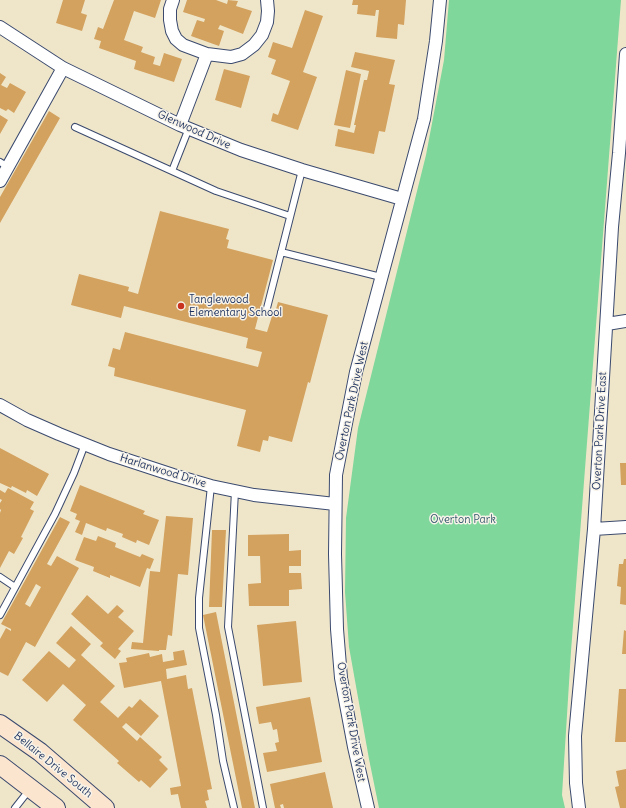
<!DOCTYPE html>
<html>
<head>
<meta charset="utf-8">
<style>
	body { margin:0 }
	canvas { display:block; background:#efe6ca }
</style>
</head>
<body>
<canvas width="626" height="808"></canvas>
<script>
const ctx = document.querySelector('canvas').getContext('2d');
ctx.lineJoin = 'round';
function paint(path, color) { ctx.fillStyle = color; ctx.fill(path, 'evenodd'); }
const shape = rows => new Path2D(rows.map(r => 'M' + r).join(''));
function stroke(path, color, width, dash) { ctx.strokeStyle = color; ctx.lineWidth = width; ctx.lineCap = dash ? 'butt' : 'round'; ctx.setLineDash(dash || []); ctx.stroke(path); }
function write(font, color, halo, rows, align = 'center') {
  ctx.font = font + ' Delius,sans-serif'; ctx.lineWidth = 3; ctx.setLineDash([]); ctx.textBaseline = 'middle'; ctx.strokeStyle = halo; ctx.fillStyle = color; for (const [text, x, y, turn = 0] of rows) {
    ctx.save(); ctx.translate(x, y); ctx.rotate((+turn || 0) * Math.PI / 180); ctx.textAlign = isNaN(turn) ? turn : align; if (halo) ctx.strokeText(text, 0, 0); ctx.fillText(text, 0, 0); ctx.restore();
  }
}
paint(shape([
	[449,0,621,0,571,651,562,795,565,808,379,808,369,759,349,647,345,592,346,518,358,428,426,155,444,60]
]), '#7fd79c');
paint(shape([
	[63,0,85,0,81,13,87,15,82,31,56,23],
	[114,0,161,0,155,18,134,11,124,40,143,47,141,52,155,57,153,64,160,66,164,53,182,59,174,82,134,69,136,61,99,48,101,41,94,39,98,27,103,29],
	[187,0,216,0,227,4,228,0,238,1,236,6,252,11,243,34,220,25,218,29,224,31,219,46,191,36,197,20,204,22,205,19,183,12],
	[353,0,406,0,404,25,398,24,397,39,376,37,379,10,376,10,375,16,357,14,358,5,352,5],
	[305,10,323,16,303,72,317,77,298,130,271,121,273,113,278,115,290,81,271,74,276,60,268,57,273,42,292,48],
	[355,52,395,60,389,84,395,85,385,132,379,131,374,154,335,146,338,129,354,133,356,125,354,125,364,80,367,80,369,71,351,67],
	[224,69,250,76,241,108,215,100],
	[346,70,361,74,350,128,334,125],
	[0,73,6,77,1,85,7,88,10,83,26,92,14,113,8,109,6,111,0,108],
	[49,111,60,118,0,223,0,197],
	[0,115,8,120,0,134],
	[160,211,229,229,226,239,229,240,227,248,273,260,255,329,267,332,272,316,274,316,278,302,328,315,310,383,308,382,292,442,269,436,268,441,263,440,260,452,237,446,246,410,114,376,115,368,108,366,113,348,120,350,125,332,258,367,262,352,246,348,248,338,124,306,121,318,71,305,79,274,129,287,128,291,138,294],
	[0,448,49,474,37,496,27,490,26,493,12,486,11,488,0,483],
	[620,463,626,463,626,485,621,485],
	[80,485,145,511,143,514,159,520,149,545,137,540,136,543,122,537,123,534,107,528,106,531,86,523,82,535,75,532,80,521,75,519,77,514,70,511],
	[8,488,34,502,30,509,34,511,21,537,23,538,14,554,9,551,0,568,0,513,1,510,0,509,0,503,2,500,0,499,0,490,5,493],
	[166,516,193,518,188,575,178,574,172,636,168,635,166,650,159,650,159,651,131,649,132,642,143,643,150,571,160,572],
	[60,517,70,522,47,564,51,566,57,556,79,568,35,647,26,642,8,676,0,672,0,639,6,628,11,631,11,629,1,624],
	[36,584,41,587,30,607,25,604],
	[212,530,226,530,222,607,209,607],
	[289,534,289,551,301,550,301,566,289,566,289,573,301,573,302,589,289,590,289,606,249,606,248,584,261,583,260,556,248,556,248,535],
	[98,536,116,543,115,547,140,557,142,554,154,559,150,569,147,568,140,587,110,575,110,578,93,571,94,567,75,560,84,537,96,541],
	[624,559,626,559,626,605,620,604,621,587,617,586,619,564,623,564],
	[87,595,108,614,117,605,124,611,118,617,134,631,118,649,121,651,115,659,100,646,103,643,71,614],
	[216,612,255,808,242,808,203,615],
	[296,621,302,682,263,686,257,625],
	[71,626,91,644,81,655,115,686,100,702,118,718,129,706,132,708,140,699,159,716,141,736,126,723,122,727,137,741,140,737,162,757,159,760,168,769,150,788,141,780,139,782,117,763,119,761,73,720,86,705,63,684,47,702,22,680,49,651,69,668,76,660,56,643],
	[624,630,626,631,626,654,622,654],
	[184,650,187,665,166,669,167,679,186,675,188,689,192,688,212,789,207,790,209,800,205,801,207,808,181,808,178,794,171,795,170,788,181,786,161,681,124,688,119,663,127,662,126,658,149,653,150,657,162,654,163,662,174,660,173,652],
	[619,689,626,689,626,742,615,742],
	[310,697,322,762,267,772,263,753,277,751,275,743,279,742,277,729,273,730,271,722,259,724,256,707],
	[626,769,626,808,620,808,615,787,619,786,616,771],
	[325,772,333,808,284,808,283,804,280,805,281,808,275,808,270,784]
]), '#d3a25f');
const service = shape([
	[75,127,172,171,189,128],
	[0,162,8,167],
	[172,171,216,191,290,216],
	[281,252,381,277],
	[266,312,302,170],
	[211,486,199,598,199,628,216,715,223,761,234,808],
	[235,491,228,627,263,808],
	[0,577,15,587],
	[0,615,55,514,74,473,85,444],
	[15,808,30,789]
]);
const minor = shape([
	[173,0,170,9,170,20,172,31,176,39,183,45,207,54,231,57,242,54,254,45,262,35,267,22,268,11,267,0],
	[0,27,63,68,180,125,241,150,302,170,402,199],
	[180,125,207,54],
	[0,181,63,68],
	[607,324,626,321],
	[0,405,27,420,59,434,109,454,173,475,211,486,254,495,335,504],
	[594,529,626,527],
	[368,808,354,747,341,678,337,629,335,554,336,475,356,372,424,119,436,41,440,0],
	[579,808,576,783,575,736,594,529,612,227,619,153,626,54]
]);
const secondary = shape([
	[0,724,40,752,105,808],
	[0,765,56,808]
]);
stroke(service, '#3b4a6e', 8);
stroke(minor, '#3b4a6e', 14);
stroke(secondary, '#3b4a6e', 20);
stroke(service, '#fff', 6);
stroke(minor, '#fff', 12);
stroke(secondary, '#fce5cf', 18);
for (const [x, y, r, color] of [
	[181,306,4,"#c8321e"]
]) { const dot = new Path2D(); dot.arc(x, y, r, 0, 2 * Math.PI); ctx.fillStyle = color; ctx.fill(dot); stroke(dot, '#f7f3e8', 1.5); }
write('11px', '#1b2f5e', '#f7f3e8', [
	["Glenwood Drive",194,130,24],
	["Overton Park Drive West",352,401,-78],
	["Overton Park Drive East",600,431,-87],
	["Harlanwood Drive",163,471,17],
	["Overton Park Drive West",351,722,80],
	["Bellaire Drive South",53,765,39]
]);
write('11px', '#1b2f5e', '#f7f3e8', [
	["Tanglewood",189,300],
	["Elementary School",189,313]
], 'left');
write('11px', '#34596e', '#f7f3e8', [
	["Overton Park",463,520]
]);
</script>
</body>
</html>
